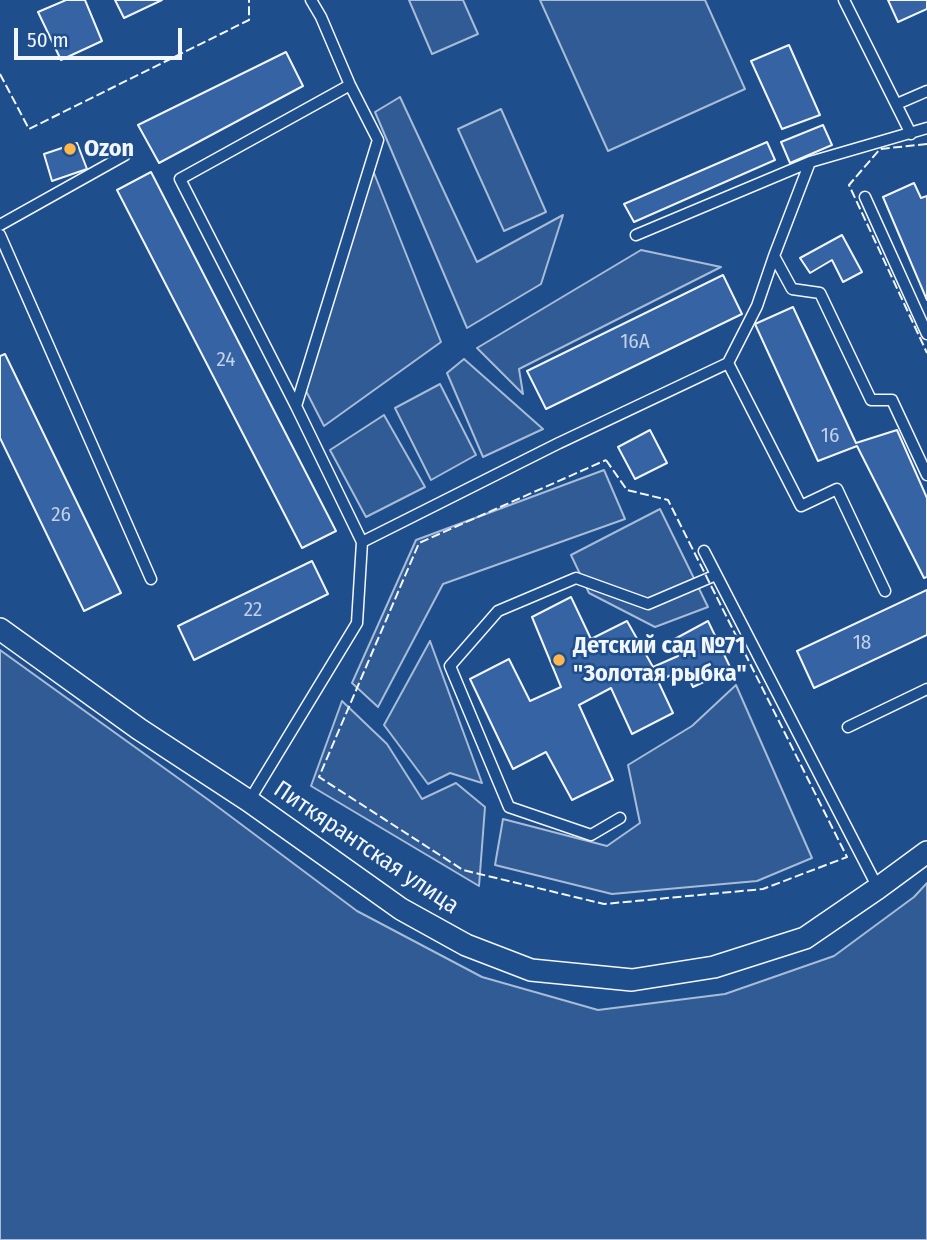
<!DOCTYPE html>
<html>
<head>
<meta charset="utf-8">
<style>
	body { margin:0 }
	#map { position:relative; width:927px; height:1240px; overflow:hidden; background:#1f4e8c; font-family:"Fira Sans Condensed",sans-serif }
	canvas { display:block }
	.scale { position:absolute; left:14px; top:28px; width:168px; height:32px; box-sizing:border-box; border:4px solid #f2f6ff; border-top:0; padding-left:9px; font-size:21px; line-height:24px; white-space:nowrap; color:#f2f6ff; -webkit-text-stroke:5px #1f4e8c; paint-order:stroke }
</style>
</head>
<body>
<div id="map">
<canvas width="927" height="1240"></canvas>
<div class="scale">50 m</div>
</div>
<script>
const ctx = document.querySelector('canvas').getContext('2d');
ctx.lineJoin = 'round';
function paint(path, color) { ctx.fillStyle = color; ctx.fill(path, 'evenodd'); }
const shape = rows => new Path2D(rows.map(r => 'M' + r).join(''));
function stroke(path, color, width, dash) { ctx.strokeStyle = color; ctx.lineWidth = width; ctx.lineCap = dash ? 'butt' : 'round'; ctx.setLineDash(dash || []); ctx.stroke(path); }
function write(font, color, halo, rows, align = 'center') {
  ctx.font = font + ' "Fira Sans Condensed",sans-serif'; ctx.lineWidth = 5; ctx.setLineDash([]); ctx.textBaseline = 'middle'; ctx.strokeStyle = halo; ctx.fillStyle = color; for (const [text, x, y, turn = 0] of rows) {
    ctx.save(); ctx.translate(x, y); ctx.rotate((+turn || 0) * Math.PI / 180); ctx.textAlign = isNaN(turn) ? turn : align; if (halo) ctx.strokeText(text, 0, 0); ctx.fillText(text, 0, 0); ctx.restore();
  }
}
const built = shape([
	[409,0,463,0,478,34,432,54,409,0],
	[540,0,705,0,745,89,608,151,540,0],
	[400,97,477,262,563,215,541,284,467,328,375,112,400,97],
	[501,109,546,212,504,231,458,129,501,109],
	[372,168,441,342,324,426,304,387,372,168],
	[641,250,721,267,519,369,523,394,477,348,641,250],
	[464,359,543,429,483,457,447,373,464,359],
	[440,384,476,455,431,480,395,408,440,384],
	[384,415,425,487,366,517,330,450,384,415],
	[604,470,625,519,443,584,378,707,352,683,416,540,604,470],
	[660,509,708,607,655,627,589,593,571,555,660,509],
	[430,641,482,783,450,773,428,784,384,725,430,641],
	[0,650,210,801,357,911,482,977,598,1010,725,994,834,956,914,897,927,883,927,1240,0,1240,0,650],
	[736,685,812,858,757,881,612,894,495,865,503,819,607,846,640,823,628,765,692,726,736,685],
	[342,701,387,744,422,799,456,783,485,807,479,886,311,786,342,701]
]);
paint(built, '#305b95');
stroke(built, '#a8bbd7', 2);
const building = shape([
	[66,0,85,0,102,41,61,60,38,12,66,0],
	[115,0,162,0,124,18,115,0],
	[888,0,927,0,927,9,898,22,888,0],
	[789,45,820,115,782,129,751,61,789,45],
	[286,52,303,86,159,163,138,125,286,52],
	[823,125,832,145,790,163,781,142,823,125],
	[767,142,775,160,634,222,624,204,767,142],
	[77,143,87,169,52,181,44,154,77,143],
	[151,172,336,531,302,548,117,190,151,172],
	[914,183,921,198,927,196,927,300,883,197,914,183],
	[842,235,862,272,843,282,832,260,810,273,800,258,842,235],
	[723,275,742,314,546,409,527,371,723,275],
	[793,307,856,443,897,430,927,498,927,577,924,578,857,446,818,461,755,324,793,307],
	[5,354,121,593,84,611,0,438,0,356,5,354],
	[650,430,667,463,635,479,618,447,650,430],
	[312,561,328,594,194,660,178,626,312,561],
	[927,590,927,635,814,688,797,651,927,590],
	[571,597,591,639,627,621,653,667,678,656,671,641,708,621,731,669,693,687,684,669,658,681,673,713,632,734,611,688,579,705,613,780,572,800,546,752,513,769,470,679,509,659,530,701,561,687,532,617,571,597]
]);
paint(building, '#3563a3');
stroke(building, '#f2f6ff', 2);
const service = shape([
	[844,0,911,134],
	[897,104,927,91],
	[810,162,774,256,792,289,820,293,871,400,892,400,927,475],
	[865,197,927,334],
	[0,225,125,155],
	[0,235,151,579],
	[636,235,810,162,927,128],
	[728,363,801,506,837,489,885,591],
	[296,406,180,179,350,85],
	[362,542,559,443,728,363,757,306,774,256],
	[704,551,878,888],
	[848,727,927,689],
	[249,801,357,623,362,542,296,406,378,140,350,85,321,17,311,0],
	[620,818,591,835,509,807,450,666,498,611,576,578,648,604,716,575]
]);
const minor = shape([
	[0,629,139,729,249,801,401,909,466,945,531,970,632,980,714,967,805,938,878,888,927,852]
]);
stroke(service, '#f2f6ff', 13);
stroke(minor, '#f2f6ff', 24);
stroke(service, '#1f4e8c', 10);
stroke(minor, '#1f4e8c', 21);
stroke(shape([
	[0,74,29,129,249,20,249,0],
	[927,144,880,149,849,185,927,353],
	[606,460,627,490,668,500,847,857,763,889,604,904,463,870,319,777,419,543,606,460]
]), '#f2f6ff', 2, [9, 3.5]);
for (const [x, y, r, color] of [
	[70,149,7,"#ffb74d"],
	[559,660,7,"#ffb74d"]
]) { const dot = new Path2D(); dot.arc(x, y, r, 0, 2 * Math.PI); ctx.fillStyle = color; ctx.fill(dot); stroke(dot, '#1f4e8c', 2.5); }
write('21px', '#c3d1e8', null, [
	["16А",635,342],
	["24",226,360],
	["16",830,436],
	["26",61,515],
	["22",253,610],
	["18",862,643]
]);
write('bold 24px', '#f2f6ff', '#1f4e8c', [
	["Ozon",84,149],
	["Детский сад №71",573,646],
	["\"Золотая рыбка\"",573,674]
], 'left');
write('24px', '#f2f6ff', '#1f4e8c', [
	["Питкярантская улица",366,848,34]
]);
</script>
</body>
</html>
